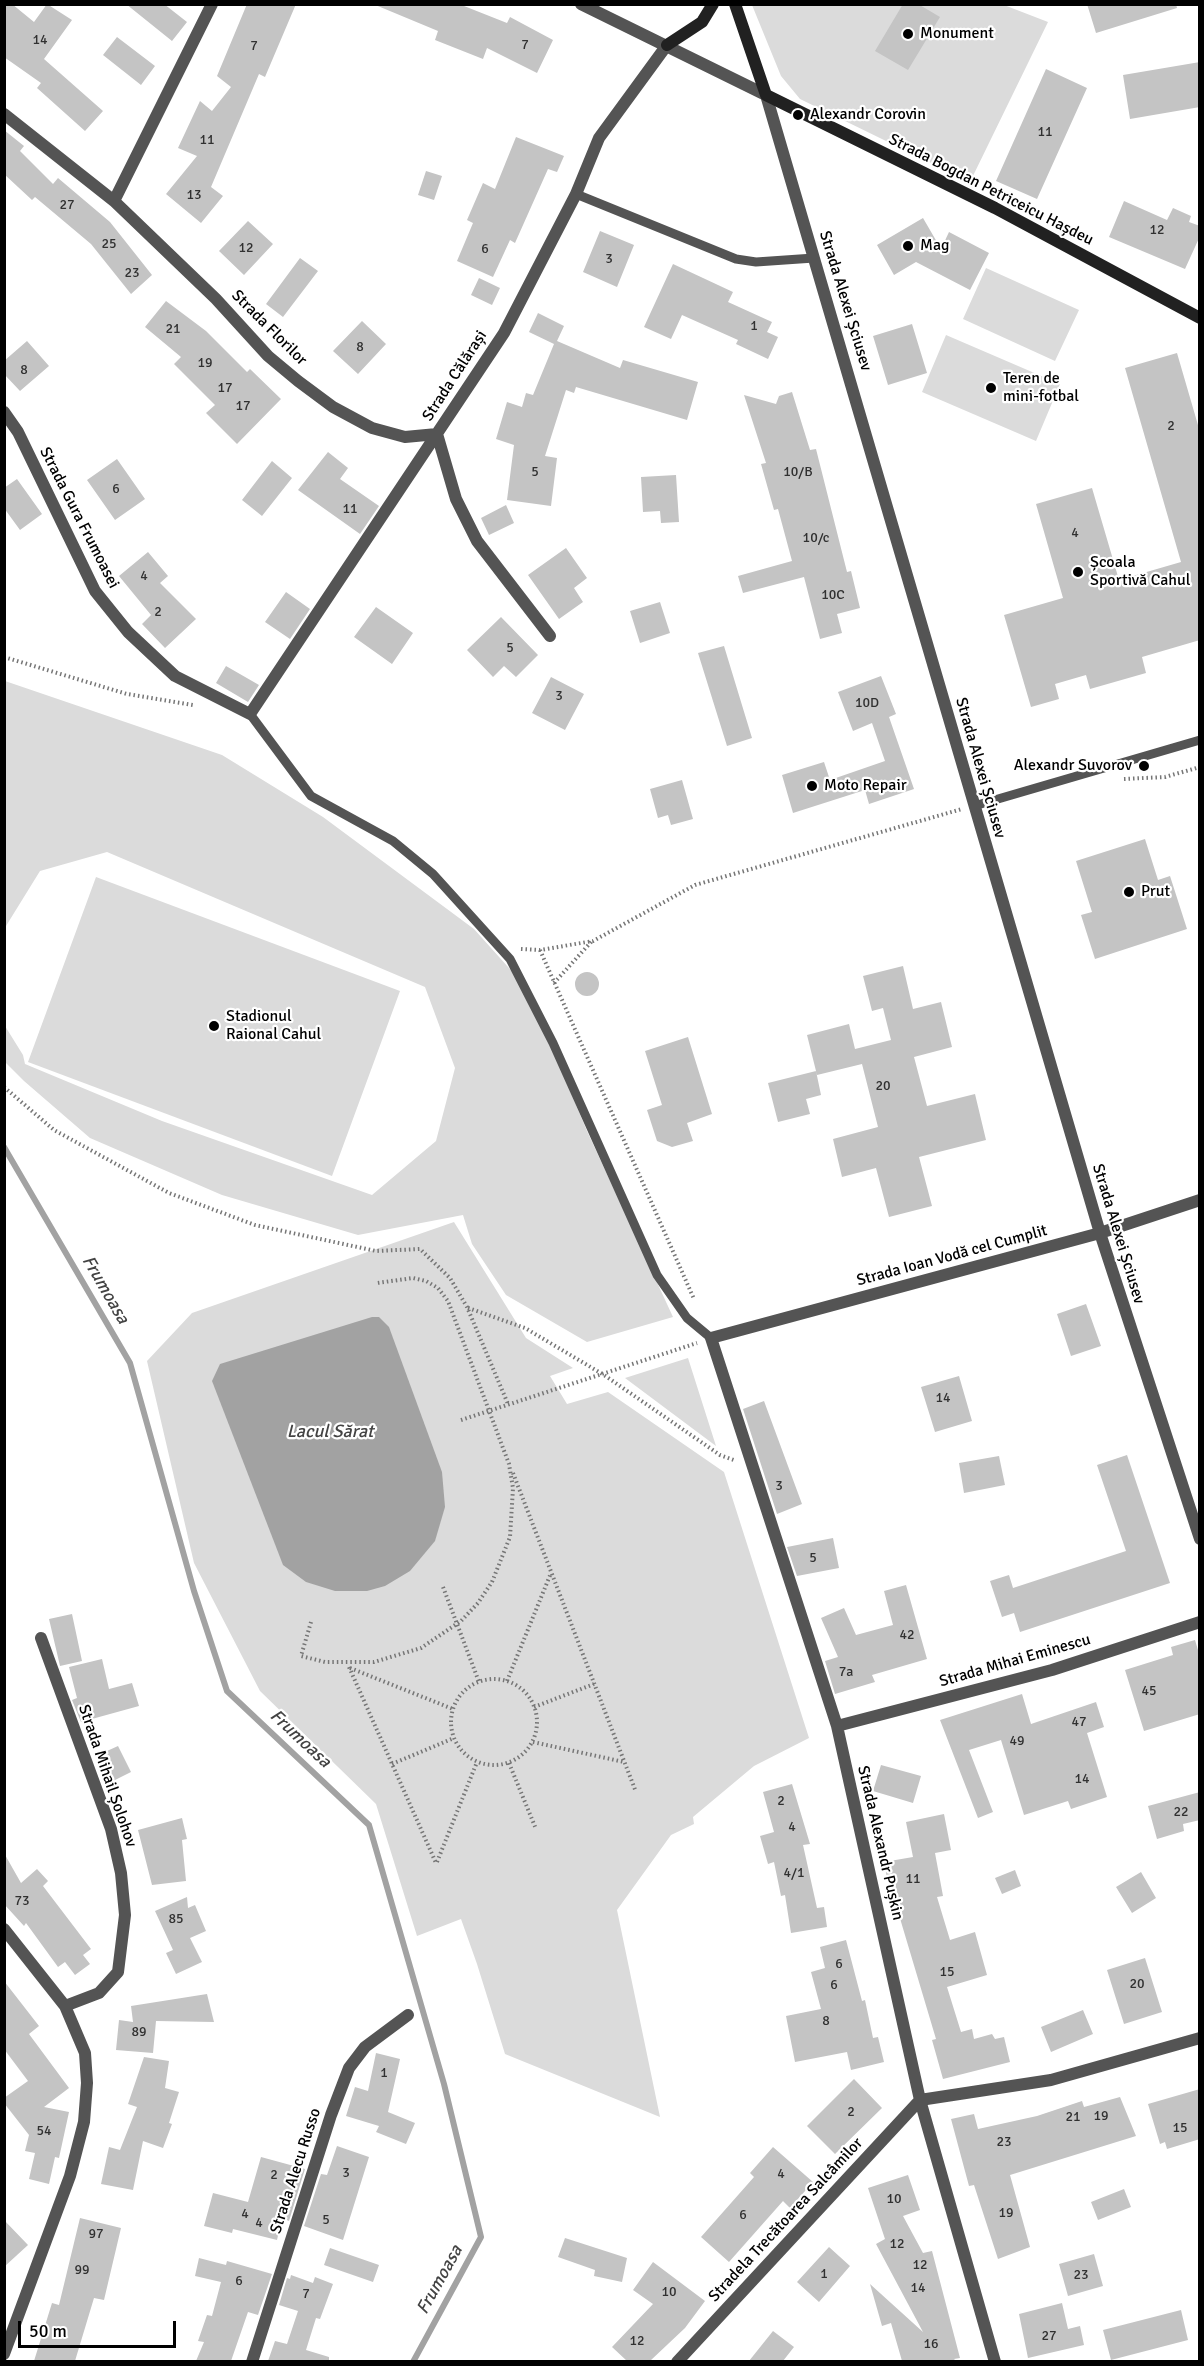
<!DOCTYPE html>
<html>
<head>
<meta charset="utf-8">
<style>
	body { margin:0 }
	#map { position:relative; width:1204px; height:2366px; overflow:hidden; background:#fff; font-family:Signika,sans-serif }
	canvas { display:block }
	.frame { position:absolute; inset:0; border:6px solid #000; pointer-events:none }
	.scale { position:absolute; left:18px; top:2321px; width:158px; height:27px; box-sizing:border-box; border:3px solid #000; border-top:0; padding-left:8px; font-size:18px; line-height:21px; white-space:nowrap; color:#000; -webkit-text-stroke:4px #fff; paint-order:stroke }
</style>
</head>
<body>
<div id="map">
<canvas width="1204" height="2366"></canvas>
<div class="frame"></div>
<div class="scale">50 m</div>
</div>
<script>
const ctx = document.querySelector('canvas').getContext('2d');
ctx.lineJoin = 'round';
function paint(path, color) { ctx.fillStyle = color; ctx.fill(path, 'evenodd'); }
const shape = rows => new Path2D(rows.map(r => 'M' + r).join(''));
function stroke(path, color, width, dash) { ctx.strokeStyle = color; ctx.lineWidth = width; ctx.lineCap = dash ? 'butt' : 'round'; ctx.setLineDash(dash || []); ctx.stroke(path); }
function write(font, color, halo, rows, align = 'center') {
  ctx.font = font + ' Signika,sans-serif'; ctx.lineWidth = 4.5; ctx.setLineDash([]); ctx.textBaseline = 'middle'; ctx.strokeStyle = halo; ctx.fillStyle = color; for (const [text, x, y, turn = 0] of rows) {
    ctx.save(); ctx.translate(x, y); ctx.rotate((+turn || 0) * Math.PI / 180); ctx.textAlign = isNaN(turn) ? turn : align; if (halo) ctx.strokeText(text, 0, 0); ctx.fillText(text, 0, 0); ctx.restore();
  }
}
paint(shape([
	[752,5,1004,5,1048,22,970,182,800,99,781,76],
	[986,268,1079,310,1055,361,963,319],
	[946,335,1060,384,1036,441,922,392],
	[5,681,222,755,323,817,474,929,526,987,587,1131,673,1317,587,1342,506,1295,472,1244,463,1215,358,1235,222,1195,90,1138,24,1081,5,1062,5,1026,23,1055,25,1064,162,1121,372,1195,436,1141,455,1068,425,987,107,852,40,871,6,926,5,934],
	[96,877,400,991,332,1176,28,1062],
	[454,1222,526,1338,573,1368,550,1376,567,1404,608,1392,724,1472,809,1738,754,1766,693,1817,694,1824,671,1835,617,1910,660,2117,505,2054,477,1964,461,1919,417,1936,376,1804,260,1691,194,1563,147,1361,192,1313],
	[688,1358,716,1446,625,1378]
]), '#dbdbdb');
paint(shape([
	[372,1317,379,1317,389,1327,442,1472,445,1507,435,1541,410,1571,385,1586,367,1591,335,1591,306,1582,283,1565,212,1381,220,1364]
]), '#a2a2a2');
stroke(shape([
	[4,1147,130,1363,194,1591,227,1691,369,1825,444,2084,481,2237,413,2362]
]), '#a2a2a2', 6);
paint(shape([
	[4,4,12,4,34,22,47,4,72,20,44,59,103,111,85,131,37,88,41,83,4,57],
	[126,4,164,4,187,22,172,41],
	[247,4,296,4,265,77,259,74,211,187,223,196,201,223,166,194,197,156,178,148,200,101,212,111,231,87,217,76],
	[373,4,459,4,507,23,510,17,553,40,537,73,487,48,483,59,435,40,438,31],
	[903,4,918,4,940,17,908,70,875,51],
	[1087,4,1176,4,1177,8,1096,33],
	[117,37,155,66,141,85,103,55],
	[1200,62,1200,107,1130,119,1123,75],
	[1046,69,1087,88,1037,199,996,181],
	[4,130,24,146,20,151,53,184,58,178,110,222,152,275,131,294,91,244,35,197,32,200,4,174],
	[516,137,564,156,557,172,548,169,515,243,510,240,493,277,457,261,473,223,467,220,483,183,495,189],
	[426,171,442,176,434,200,418,195],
	[1124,201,1167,220,1173,208,1191,216,1189,222,1200,226,1200,236,1185,269,1109,237],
	[923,218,941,249,949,232,989,253,970,290,916,262,894,275,877,245],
	[248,221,273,244,244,275,219,251],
	[600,231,634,245,617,287,583,272],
	[300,258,318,271,283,317,266,304],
	[673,264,733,292,728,302,772,322,767,332,778,337,768,359,736,344,738,340,682,315,671,339,644,327],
	[479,278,500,288,492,305,471,295],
	[166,301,206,331,247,372,250,369,281,399,237,444,206,413,215,405,174,364,181,357,145,327],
	[538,313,564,326,557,341,620,368,623,360,698,382,687,420,576,387,574,393,566,390,545,456,557,458,551,506,507,500,514,445,496,439,507,402,522,407,526,393,533,395,554,344,529,332],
	[362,321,386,344,358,374,333,351],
	[912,324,927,373,888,385,873,336],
	[27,341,49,366,20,391,4,374,4,361],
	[1177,353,1200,432,1200,640,1142,657,1146,673,1090,689,1086,675,1055,684,1059,699,1031,707,1004,615,1063,598,1036,504,1092,488,1119,580,1181,562,1125,368],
	[792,392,810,450,816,449,847,572,851,571,860,608,837,614,842,633,820,639,804,577,743,593,738,576,792,561,778,509,774,510,761,464,766,463,744,395,776,404,779,396],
	[328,452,348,468,340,479,379,506,360,534,298,490],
	[117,459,145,499,115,520,87,480],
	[272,461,292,478,262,516,242,500],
	[676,475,679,522,661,523,660,511,643,512,641,477],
	[17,479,42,514,20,530,4,508,4,488],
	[506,505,514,523,489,535,481,518],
	[566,548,587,578,574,588,583,602,559,619,528,575],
	[148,552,168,576,160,583,196,619,165,648,142,624,151,615,119,576],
	[286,592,310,609,290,639,265,622],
	[660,602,670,633,640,643,630,611],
	[376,607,413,633,392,664,354,637],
	[501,617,538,655,516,677,504,666,493,677,467,650],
	[724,646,752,738,727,746,698,653],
	[226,666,259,685,248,702,216,683],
	[881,676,896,714,889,717,914,789,869,804,865,790,793,813,782,775,824,762,830,780,885,761,872,723,853,731,838,692],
	[551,677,584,694,565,730,532,713],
	[682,780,693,819,671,825,668,815,658,818,650,789],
	[1145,839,1158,880,1170,876,1187,929,1095,959,1081,915,1092,912,1076,861],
	[903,966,913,1009,941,1002,952,1047,914,1057,927,1106,975,1094,986,1140,919,1157,932,1206,889,1217,876,1168,842,1177,833,1139,878,1127,862,1064,817,1075,807,1035,849,1024,855,1049,891,1040,883,1008,872,1011,863,976],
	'575 984a12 12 0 1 1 24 0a12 12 0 1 1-24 0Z',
	[688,1037,712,1114,687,1123,693,1141,672,1147,657,1141,647,1110,662,1105,645,1051],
	[816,1071,821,1095,806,1099,810,1114,778,1122,768,1083],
	[1086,1304,1101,1346,1071,1356,1057,1314],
	[959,1376,972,1421,935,1432,921,1387],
	[764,1401,802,1504,777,1514,743,1409],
	[1127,1455,1170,1583,1020,1632,1014,1613,1002,1617,990,1581,1009,1575,1013,1588,1126,1551,1097,1465],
	[999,1456,1005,1485,964,1493,959,1463],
	[833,1538,839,1568,797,1576,787,1547],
	[906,1585,927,1659,872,1675,875,1682,835,1694,825,1661,838,1657,821,1618,844,1608,856,1635,893,1625,884,1591],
	[72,1614,82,1661,60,1666,49,1619],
	[1195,1640,1200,1657,1200,1714,1144,1731,1125,1670,1173,1655,1171,1647],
	[102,1659,109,1689,132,1683,139,1706,81,1722,72,1700,77,1698,69,1667],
	[1022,1694,1031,1724,1096,1702,1104,1727,1087,1733,1107,1797,1071,1809,1068,1801,1024,1815,1001,1740,969,1750,993,1812,978,1818,940,1720],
	[118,1746,131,1772,109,1783,96,1756],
	[881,1765,921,1776,913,1803,873,1791],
	[792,1784,810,1844,803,1845,817,1908,824,1907,827,1927,791,1933,785,1895,781,1896,774,1862,768,1864,760,1836,774,1832,763,1792],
	[1200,1792,1200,1820,1183,1824,1184,1831,1157,1839,1148,1806],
	[944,1814,951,1850,935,1853,943,1896,937,1897,950,1940,975,1932,987,1975,947,1987,961,2032,972,2029,974,2039,992,2034,995,2039,1004,2037,1010,2062,943,2079,932,2040,936,2039,896,1905,892,1905,884,1862,913,1857,906,1822],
	[182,1818,187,1839,182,1840,186,1881,152,1885,138,1830],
	[4,1853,21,1883,37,1869,48,1881,43,1886,91,1949,83,1955,90,1964,75,1975,65,1962,58,1967,26,1923,24,1926,4,1904],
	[1015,1870,1021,1886,1002,1894,995,1878],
	[1141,1872,1156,1898,1132,1913,1116,1887],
	[187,1897,188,1908,195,1905,206,1931,190,1938,202,1962,176,1974,166,1953,173,1950,155,1911],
	[846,1940,862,2001,865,2000,873,2038,878,2037,884,2062,851,2070,847,2052,795,2062,786,2016,821,2009,811,1972,825,1968,820,1947],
	[1145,1958,1162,2012,1124,2024,1107,1970],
	[4,1981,39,2026,29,2034,69,2088,44,2107,69,2112,59,2158,55,2157,49,2184,29,2179,35,2153,25,2151,29,2135,4,2103,4,2098,28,2081,4,2049],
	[207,1994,214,2022,156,2021,153,2053,116,2050,119,2020,133,2022,131,2006],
	[1083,2010,1093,2034,1051,2052,1041,2027],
	[376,2053,400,2059,388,2112,415,2123,406,2144,376,2132,379,2126,346,2116,355,2087,368,2091],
	[144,2057,169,2061,165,2088,179,2092,169,2123,172,2124,163,2148,143,2141,133,2190,101,2184,109,2147,120,2150,137,2107,128,2104],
	[854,2079,882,2108,835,2154,807,2126],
	[1200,2089,1200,2139,1167,2149,1165,2142,1160,2144,1148,2104],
	[1120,2097,1136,2136,1010,2175,1030,2247,998,2259,974,2185,969,2186,951,2119,974,2114,978,2129,1037,2116,1082,2101,1084,2107],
	[337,2146,369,2157,343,2240,304,2226,321,2174,327,2175],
	[773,2147,813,2182,790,2208,783,2201,729,2262,701,2237,754,2177,750,2173],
	[261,2157,305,2169,289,2221,282,2218,277,2240,233,2229,232,2233,204,2226,213,2193,248,2202],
	[908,2175,920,2210,903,2216,923,2253,932,2251,960,2358,954,2359,956,2361,902,2361,891,2323,882,2326,870,2284,923,2332,876,2244,885,2239,868,2188],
	[1124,2189,1131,2207,1098,2220,1091,2202],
	[80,2218,121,2228,104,2300,94,2298,75,2361,34,2361,52,2303,59,2305],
	[4,2220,28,2245,4,2267],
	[565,2238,627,2258,622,2282,594,2276,595,2270,558,2257],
	[829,2247,850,2266,819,2302,797,2282],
	[330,2248,379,2265,373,2282,324,2265],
	[1094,2254,1103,2286,1068,2296,1059,2264],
	[199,2258,226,2265,227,2261,272,2274,258,2315,248,2312,231,2361,196,2361,204,2342,198,2341,207,2315,212,2316,221,2282,195,2276],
	[653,2262,705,2301,685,2328,650,2361,627,2361,612,2347,653,2304,633,2290],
	[291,2275,313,2283,315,2277,333,2284,320,2319,316,2318,306,2350,329,2357,329,2361,268,2361,275,2341,287,2344,298,2311,279,2305,287,2278,290,2279],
	[1062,2303,1068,2329,1080,2326,1084,2345,1028,2358,1019,2314],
	[1181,2310,1188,2340,1111,2360,1103,2330],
	[773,2331,794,2347,783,2361,749,2361]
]), '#c4c4c4');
stroke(shape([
	[4,657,127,694,193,705],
	[1124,779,1165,777,1200,767],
	[521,949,540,950,593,941,695,885,962,809],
	[540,950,694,1299],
	[554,983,592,941],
	[4,1087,54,1130,169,1193,255,1225,376,1251,420,1249,450,1278,467,1307,508,1404],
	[468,1308,525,1328,604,1375,720,1455,734,1460],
	[461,1420,697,1343],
	[513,1473,636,1792],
	[443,1587,479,1682],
	[311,1622,301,1656,325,1662,374,1662,421,1648,461,1621,478,1603,492,1582,510,1537,513,1488,509,1464,448,1301,438,1288,426,1281,413,1278,377,1283],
	[349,1667,436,1863],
	[350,1668,453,1709],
	'451 1722a43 43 0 1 1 86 0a43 43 0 1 1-86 0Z',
	[507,1681,551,1573],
	[534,1707,594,1684],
	[533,1742,624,1762],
	[509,1763,536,1829],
	[392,1764,454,1738],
	[437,1862,477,1762]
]), '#767676', 4, [1.5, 3]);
stroke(shape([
	[576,194,736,259,756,262,814,258],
	[250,714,311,796,393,841,433,874,510,959,553,1043,657,1275,687,1318,711,1338],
	[974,806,1200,740]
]), '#545454', 9);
stroke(shape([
	[766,95,1100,1233,1200,1539],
	[4,114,114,201,216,299,268,356,298,381,333,407,372,428,405,437,437,434,456,499,477,541,550,636],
	[114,201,212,4],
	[4,412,18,432,95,591,128,632,175,676,250,714,504,333,576,194,599,138,667,45],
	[41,1638,111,1829,121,1873,125,1915,118,1972,99,1993,65,2006],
	[837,1726,1052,1670,1200,1622],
	[4,1929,65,2006,85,2053,87,2083,84,2122,70,2176,4,2354],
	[252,2362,331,2115,349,2068,365,2047,408,2015],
	[677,2362,920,2100,1051,2080,1200,2038],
	[995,2362,920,2100,837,1726,711,1338,1100,1233,1200,1200]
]), '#545454', 12);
stroke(shape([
	[581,4,766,95]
]), '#545454', 12);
stroke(shape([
	[735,4,766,95,995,208,1200,318],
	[667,45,702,22,713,4]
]), '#212121', 12);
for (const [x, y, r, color] of [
	[908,34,6,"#000"],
	[798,115,6,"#000"],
	[908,246,6,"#000"],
	[991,388,6,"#000"],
	[1078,572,6,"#000"],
	[1144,766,6,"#000"],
	[812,786,6,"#000"],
	[1129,892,6,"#000"],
	[214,1026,6,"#000"]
]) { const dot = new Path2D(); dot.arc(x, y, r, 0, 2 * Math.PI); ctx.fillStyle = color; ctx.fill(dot); stroke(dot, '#fff', 2); }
write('14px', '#313131', null, [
	["14",40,40],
	["7",525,45],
	["7",254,46],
	["11",1045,132],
	["11",207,140],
	["13",194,195],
	["27",67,205],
	["12",1157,230],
	["25",109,244],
	["12",246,248],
	["6",485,249],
	["3",609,259],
	["23",132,273],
	["1",754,326],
	["21",173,329],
	["8",360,347],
	["19",205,363],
	["8",24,370],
	["17",225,388],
	["17",243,406],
	["2",1171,426],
	["5",535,472],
	["10/B",798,472],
	["6",116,489],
	["11",350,509],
	["4",1075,533],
	["10/c",816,538],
	["4",144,576],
	["10C",833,595],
	["2",158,612],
	["5",510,648],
	["3",559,696],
	["10D",867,703],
	["20",883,1086],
	["14",943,1398],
	["3",779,1486],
	["5",813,1558],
	["42",907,1635],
	["7a",846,1672],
	["45",1149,1691],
	["47",1079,1722],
	["49",1017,1741],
	["14",1082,1779],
	["2",781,1801],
	["22",1181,1812],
	["4",792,1827],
	["4/1",794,1873],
	["11",913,1879],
	["73",22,1901],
	["85",176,1919],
	["6",839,1964],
	["15",947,1972],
	["20",1137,1984],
	["6",834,1985],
	["8",826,2021],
	["89",139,2032],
	["1",384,2073],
	["2",851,2112],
	["19",1101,2116],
	["21",1073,2117],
	["15",1180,2128],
	["54",44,2131],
	["23",1004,2142],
	["3",346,2173],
	["4",781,2174],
	["2",274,2175],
	["10",894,2199],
	["19",1006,2213],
	["4",245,2214],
	["6",743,2215],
	["5",326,2220],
	["4",259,2223],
	["97",96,2234],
	["12",897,2244],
	["12",920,2265],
	["99",82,2270],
	["1",824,2274],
	["23",1081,2275],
	["6",239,2281],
	["14",918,2288],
	["10",669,2292],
	["7",306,2294],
	["27",1049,2336],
	["12",637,2341],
	["16",931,2344]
]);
write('16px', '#000', '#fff', [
	["Monument",920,34],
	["Alexandr Corovin",810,115],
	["Mag",920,246],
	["Teren de",1003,379],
	["mini-fotbal",1003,397],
	["Școala",1090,563],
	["Sportivă Cahul",1090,581],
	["Alexandr Suvorov",1132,766,"right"],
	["Moto Repair",824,786],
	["Prut",1141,892],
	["Stadionul",226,1017],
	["Raional Cahul",226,1035]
], 'left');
write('16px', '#000', '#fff', [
	["Strada Bogdan Petriceicu Hașdeu",991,190,27],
	["Strada Alexei Șciusev",845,301,73],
	["Strada Florilor",269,328,45],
	["Strada Călărași",455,376,-57],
	["Strada Gura Frumoasei",79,518,63],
	["Strada Alexei Șciusev",980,768,74],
	["Strada Alexei Șciusev",1118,1234,73],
	["Strada Ioan Vodă cel Cumplit",952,1256,-15],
	["Strada Mihai Eminescu",1015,1661,-16],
	["Strada Mihail Șolohov",107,1776,71],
	["Strada Alexandr Pușkin",880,1843,77],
	["Strada Alecu Russo",296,2171,-72],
	["Stradela Trecătoarea Salcâmilor",786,2220,-47]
]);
write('italic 18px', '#434343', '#fff', [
	["Frumoasa",105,1290,60],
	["Lacul Sărat",330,1432],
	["Frumoasa",300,1739,43],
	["Frumoasa",440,2280,-61]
]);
</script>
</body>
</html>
